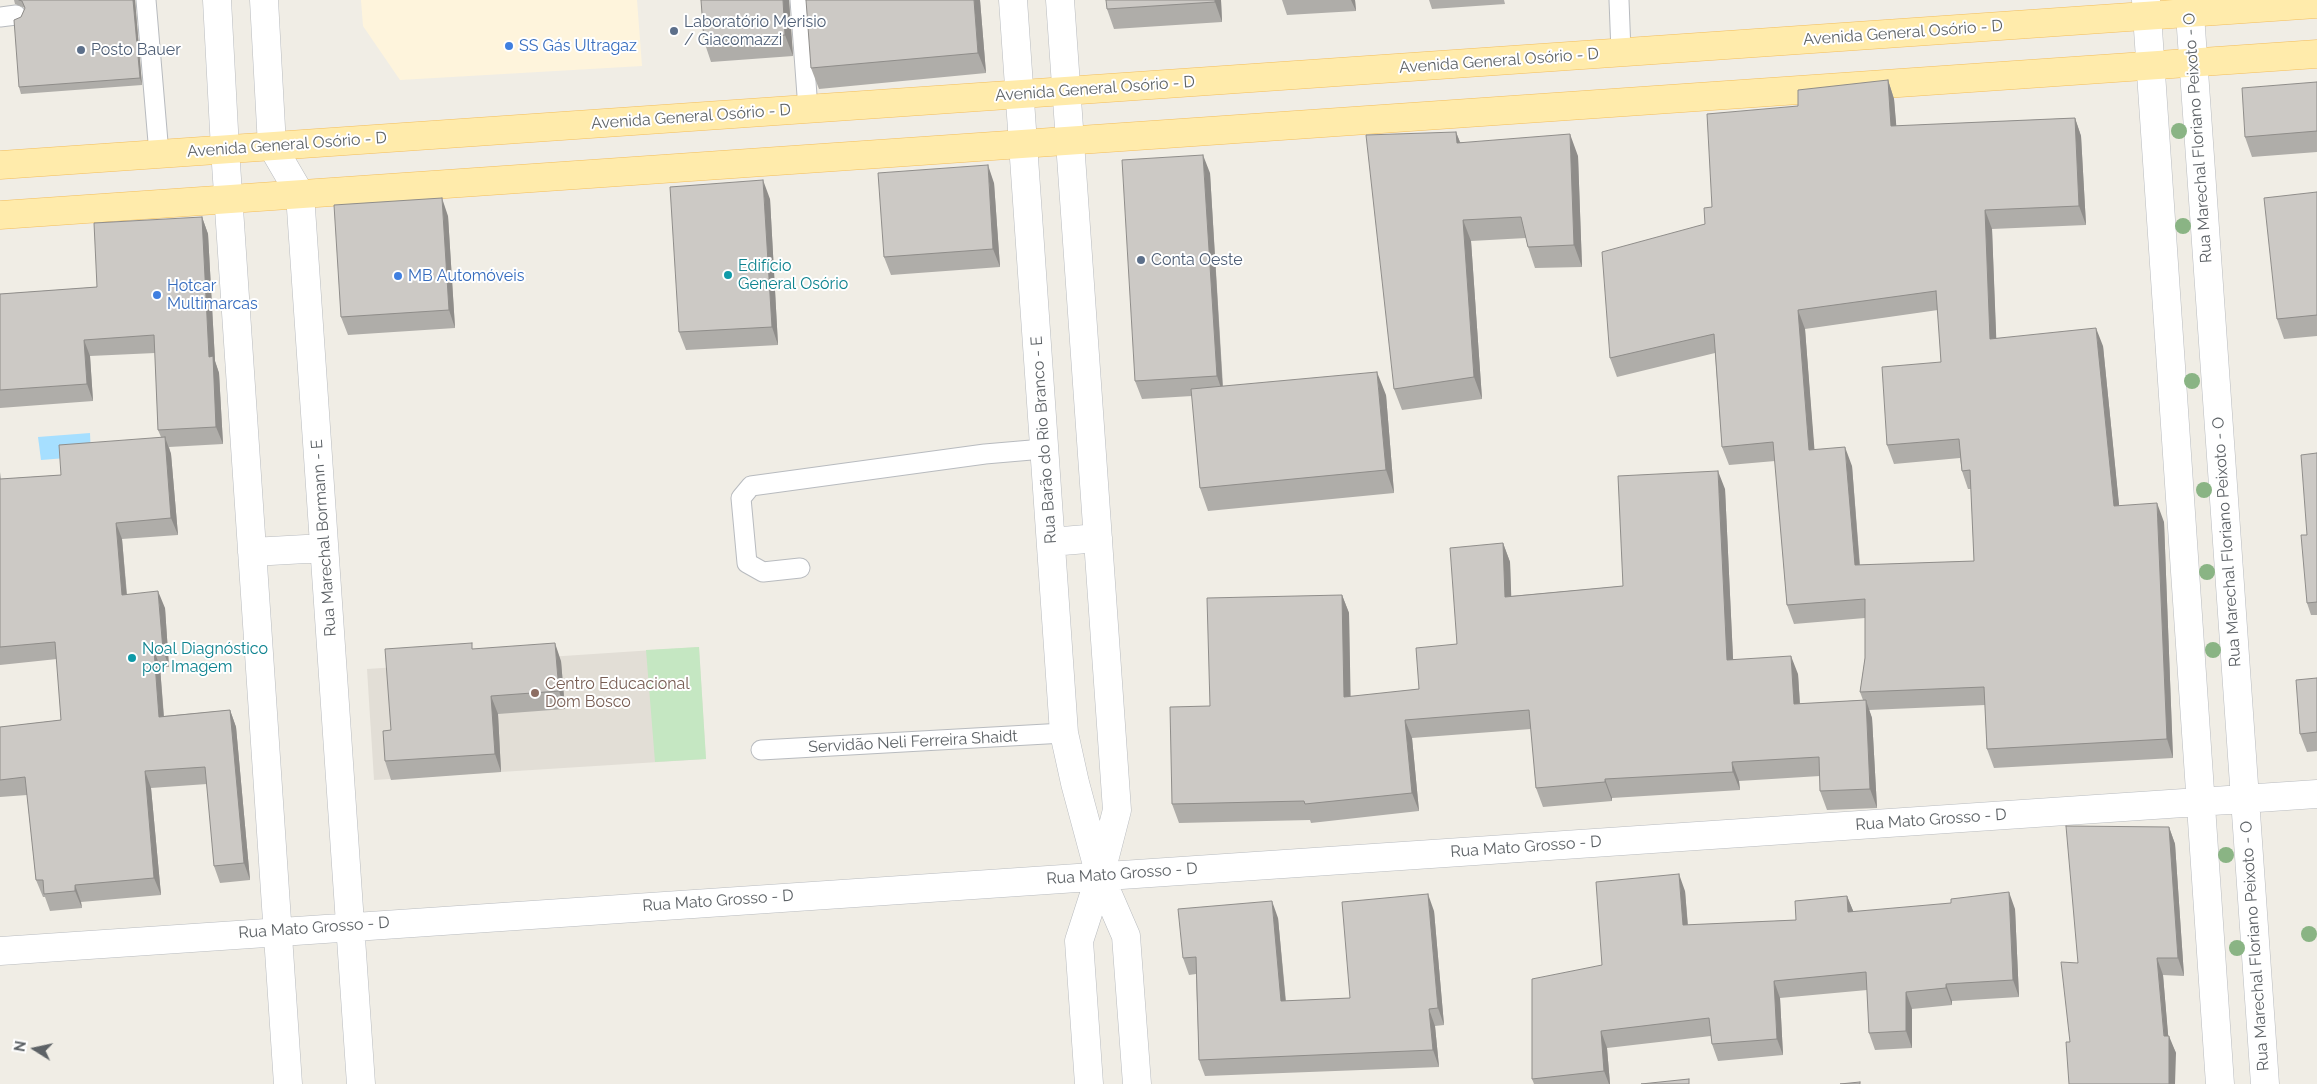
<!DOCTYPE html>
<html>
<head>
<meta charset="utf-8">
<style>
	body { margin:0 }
	#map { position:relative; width:2317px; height:1084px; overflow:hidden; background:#f0ede5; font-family:Raleway,sans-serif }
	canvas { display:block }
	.north { position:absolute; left:10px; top:1024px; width:50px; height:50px; -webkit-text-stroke:4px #fff; paint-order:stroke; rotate:280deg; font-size:14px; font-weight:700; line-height:20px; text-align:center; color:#5d6266 }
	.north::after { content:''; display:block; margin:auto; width:18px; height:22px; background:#5d6266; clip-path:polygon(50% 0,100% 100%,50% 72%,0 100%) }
</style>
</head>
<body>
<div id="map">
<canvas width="2317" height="1084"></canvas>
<div class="north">N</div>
</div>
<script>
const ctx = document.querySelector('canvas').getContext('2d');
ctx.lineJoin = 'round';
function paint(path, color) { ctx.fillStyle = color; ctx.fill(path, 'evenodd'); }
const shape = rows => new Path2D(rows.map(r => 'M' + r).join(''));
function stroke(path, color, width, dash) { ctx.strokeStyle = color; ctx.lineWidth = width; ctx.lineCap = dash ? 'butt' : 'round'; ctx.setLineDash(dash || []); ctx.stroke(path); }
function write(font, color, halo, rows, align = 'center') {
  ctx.font = font + ' Raleway,sans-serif'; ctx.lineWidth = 4; ctx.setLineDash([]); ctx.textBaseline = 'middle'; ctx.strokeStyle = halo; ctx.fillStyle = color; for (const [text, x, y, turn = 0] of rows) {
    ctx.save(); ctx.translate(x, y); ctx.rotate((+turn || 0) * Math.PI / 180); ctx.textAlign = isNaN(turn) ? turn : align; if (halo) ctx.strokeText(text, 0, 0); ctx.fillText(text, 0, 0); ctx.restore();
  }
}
paint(shape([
	[361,0,637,0,642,66,400,80,363,26]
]), '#fef4dc');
paint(shape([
	[699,647,706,759,374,780,367,669]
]), '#e2ded6');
paint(shape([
	[699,647,706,759,655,762,646,650]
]), '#c5e7c2');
paint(shape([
	[90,433,91,456,41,460,38,437]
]), '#a6dfff');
const service = shape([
	[146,0,159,154],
	[800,0,808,109],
	[1619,0,1621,52],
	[0,17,16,15],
	[800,568,763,572,747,563,741,498,751,486,985,454,1043,449],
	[761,750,1064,733]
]);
const tertiary = shape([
	[217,0,225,149,288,1084],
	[264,0,272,146,300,194,361,1084],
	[1013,0,1064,733,1075,783,1100,876,1079,941,1089,1084],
	[1060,0,1117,810,1100,876,1126,936,1137,1084],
	[2146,0,2220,1084],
	[2189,0,2265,1084],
	[1051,542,1098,538],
	[252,552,324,548],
	[0,951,2317,794]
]);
const primary = shape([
	[0,165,2317,4],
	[0,215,2317,54]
]);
stroke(service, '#b8bbbf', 21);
stroke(tertiary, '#b8bbbf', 29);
stroke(primary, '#f2bd5c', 29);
stroke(service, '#fff', 19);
stroke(tertiary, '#fff', 28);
stroke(primary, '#ffebab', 28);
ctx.fillStyle = '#8ab484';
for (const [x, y] of [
	[2179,131],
	[2183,226],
	[2192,381],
	[2204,490],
	[2207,572],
	[2213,650],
	[2226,855],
	[2309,934],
	[2237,948]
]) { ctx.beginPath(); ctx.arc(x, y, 8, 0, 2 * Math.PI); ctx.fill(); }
paint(shape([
	[14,0,135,0,142,85,21,94,19,87,21,17,25,8,15,4],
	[789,0,793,56,711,62,704,41],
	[980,0,986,73,819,89,811,68],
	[1221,0,1222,22,1114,29,1107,9],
	[1282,0,1355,0,1356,11,1287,15],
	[1429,0,1504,0,1505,4,1432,9],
	[1888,80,1894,99,1896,126,2075,118,2081,136,2086,225,1992,229,1996,338,2103,346,2119,506,2164,522,2173,758,1994,768,1987,749,1985,705,1869,710,1872,718,1877,808,1827,810,1820,791,1820,776,1739,781,1740,790,1612,798,1612,801,1543,807,1536,788,1531,729,1412,738,1419,811,1311,823,1310,820,1179,823,1172,804,1210,706,1342,595,1349,613,1350,697,1419,689,1457,644,1503,543,1510,562,1511,596,1623,586,1725,489,1733,659,1798,674,1800,704,1863,700,1860,692,1865,658,1865,618,1794,624,1787,605,1775,461,1729,465,1722,447,1715,353,1617,377,1610,358,1705,224,1712,207,1798,106],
	[1938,310,1941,362,1887,445,1894,464,1960,458,1962,471,1968,489,1971,489,1974,561,1860,565,1852,466,1814,450,1805,329],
	[2317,82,2317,152,2252,157,2245,137],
	[1456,132,1460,142,1578,156,1582,267,1535,268,1528,247,1526,238,1471,241,1482,399,1402,410,1394,389],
	[1210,173,1223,386,1386,395,1394,493,1208,511,1200,488,1192,396,1142,399,1135,381],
	[994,183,1000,267,891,275,884,257],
	[2317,192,2317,336,2284,339,2277,319],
	[770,199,778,345,686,350,679,332],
	[448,216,455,328,348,335,341,317],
	[202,217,208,234,215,361,219,373,223,444,169,447,171,454,178,535,122,539,127,594,165,608,169,667,160,667,164,716,230,710,236,727,250,880,220,883,214,866,207,784,151,788,161,895,81,902,82,908,50,911,45,897,43,897,36,880,27,795,0,797,0,727,61,720,57,659,0,665,0,472,1,479,61,475,161,437,158,430,155,353,90,356,93,401,0,408,0,294,97,287],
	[2317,453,2317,615,2311,615,2307,603],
	[474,649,561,661,565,709,498,714,501,772,391,780,385,761,391,730],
	[2317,678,2317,751,2307,752,2300,734],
	[2169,827,2175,844,2184,976,2163,975,2168,1036,2176,1053,2070,1042,2078,963],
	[1685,891,1688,925,1796,920,1847,896,1853,911,2015,909,2019,997,1952,1001,1952,1005,1912,1009,1912,1048,1875,1050,1869,1033,1867,990,1780,998,1783,1055,1718,1061,1712,1044,1711,1036,1607,1048,1610,1084,1534,1084,1532,1079,1602,965],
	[1434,911,1444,1025,1435,1026,1439,1067,1205,1076,1199,1060,1196,974,1189,975,1183,958,1278,918,1286,1001,1350,998]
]), '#afada9');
paint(shape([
	[133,0,135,0,142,85,140,78],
	[783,0,789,0,793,56,785,35],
	[974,0,980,0,986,73,978,53],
	[1215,0,1221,0,1222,22,1215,2],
	[1351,0,1355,0,1356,11],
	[1888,80,1894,99,1898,145,1891,126],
	[2075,118,2081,136,2086,225,2079,206],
	[1456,132,1464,153,1457,143],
	[1570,134,1578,156,1582,267,1574,245],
	[1203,155,1210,173,1223,394,1217,376],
	[988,165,994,183,1000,267,993,249],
	[763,180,770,199,778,345,772,327],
	[442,198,448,216,455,328,449,310],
	[1985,210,1992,229,1997,357,1990,339],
	[202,217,208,234,215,361,219,373,223,444,216,427,209,357],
	[1463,220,1471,241,1482,399,1474,377],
	[1798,310,1805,329,1816,469,1809,450],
	[2096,328,2103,346,2121,524,2114,506],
	[84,340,90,356,93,401,87,384],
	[1377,372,1386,395,1394,493,1386,470],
	[165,437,171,454,178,535,171,518],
	[1845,447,1852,466,1861,584,1855,565],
	[1718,471,1725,489,1734,679,1727,660],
	[2157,503,2164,522,2173,758,2167,739],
	[116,523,122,539,128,612,122,595],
	[1503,543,1510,562,1512,616,1505,597],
	[158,591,165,608,169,667,163,650],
	[1342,595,1349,613,1351,716,1344,697],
	[555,643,561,661,565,709,559,691],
	[154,650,160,667,165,734,159,717],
	[1791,656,1798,674,1801,723,1794,704],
	[491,696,498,714,501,772,495,754],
	[1866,700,1872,718,1877,808,1870,789],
	[230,710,236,727,250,880,244,863],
	[1405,720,1412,738,1419,811,1412,793],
	[1732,762,1739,781,1740,790,1733,772],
	[145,771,151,788,161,895,154,878],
	[1605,779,1612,798,1612,801,1605,782],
	[2169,827,2175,844,2184,976,2178,958],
	[1679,874,1685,891,1689,942,1683,925],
	[75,885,81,902,82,908,75,891],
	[2009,892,2015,909,2019,997,2013,980],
	[1428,894,1434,911,1444,1025,1438,1008],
	[1847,896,1854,913,1848,912],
	[1272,901,1278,918,1287,1017,1281,1001],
	[2157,958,2163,975,2169,1045,2169,1036,2176,1053,2175,1084,2169,1084],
	[1774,981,1780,998,1783,1055,1777,1039],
	[1946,984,1952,1001,1952,1005,1946,988],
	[1906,992,1912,1009,1912,1048,1906,1031],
	[1429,1009,1435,1026,1439,1067,1433,1050],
	[1601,1031,1607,1048,1610,1084,1609,1084,1604,1071]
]), '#8f8d8a');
const building = shape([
	[19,0,133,0,140,78,19,87,14,20,21,17,25,8,22,1,19,0],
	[701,0,783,0,785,35,704,41,701,0],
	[806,0,974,0,978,53,811,68,806,0],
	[1106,0,1215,0,1215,2,1107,9,1106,0],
	[1888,80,1891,126,2075,118,2079,206,1985,210,1990,339,2096,328,2114,506,2157,503,2167,739,1987,749,1984,687,1860,692,1865,658,1865,599,1787,605,1773,442,1722,447,1714,334,1610,358,1602,252,1705,224,1704,208,1712,207,1707,114,1798,106,1798,90,1888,80],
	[1936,291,1941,362,1882,367,1887,445,1959,439,1962,471,1970,470,1974,561,1855,565,1845,447,1809,450,1798,310,1936,291],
	[2317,82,2317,131,2245,137,2242,88,2317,82],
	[1456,132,1457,143,1570,134,1574,245,1528,247,1521,217,1463,220,1474,377,1394,389,1366,135,1456,132],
	[1203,155,1217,376,1135,381,1122,160,1203,155],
	[988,165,993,249,884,257,878,173,988,165],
	[763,180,772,327,679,332,670,187,763,180],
	[2317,192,2317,315,2277,319,2264,198,2317,192],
	[442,198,449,310,341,317,334,205,442,198],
	[202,217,209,357,213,356,216,427,158,430,154,335,84,340,87,384,0,390,0,294,97,287,94,223,202,217],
	[1377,372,1386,470,1200,488,1191,389,1377,372],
	[165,437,171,518,116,523,122,595,158,591,163,650,154,650,159,717,230,710,244,863,214,866,205,767,145,771,154,878,75,885,75,891,44,894,43,880,36,880,25,777,0,780,0,727,61,720,55,642,0,647,0,479,61,475,59,445,165,437],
	[2317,453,2317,602,2307,603,2301,535,2307,535,2301,455,2317,453],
	[1718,471,1727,660,1791,656,1794,704,1866,700,1870,789,1820,791,1819,757,1732,762,1733,772,1605,779,1605,782,1536,788,1529,710,1405,720,1412,793,1305,804,1304,801,1172,804,1170,707,1210,706,1207,598,1342,595,1344,697,1419,689,1416,648,1457,644,1450,548,1503,543,1505,597,1623,586,1618,476,1718,471],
	[472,643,472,649,555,643,559,691,491,696,495,754,385,761,383,731,391,730,385,649,472,643],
	[2317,678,2317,732,2300,734,2296,680,2317,678],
	[2066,826,2169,827,2178,958,2157,958,2164,1036,2169,1036,2169,1084,2069,1084,2066,1042,2070,1042,2061,962,2078,963,2066,826],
	[1679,874,1683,925,1796,920,1795,901,1847,896,1848,912,1951,903,1951,899,2009,892,2013,980,1946,984,1946,988,1906,992,1906,1031,1869,1033,1866,972,1774,981,1777,1039,1712,1044,1709,1018,1601,1031,1604,1071,1532,1079,1532,979,1602,965,1596,882,1679,874],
	[1428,894,1438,1008,1429,1009,1433,1050,1199,1060,1196,957,1183,958,1178,909,1272,901,1281,1001,1350,998,1342,902,1428,894],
	[1689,1079,1689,1084,1641,1084,1689,1079],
	[1860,1082,1860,1084,1840,1084,1860,1082]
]);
paint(building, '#ccc9c5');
stroke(building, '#8f8d8a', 1);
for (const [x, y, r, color] of [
	[674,31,5,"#5c6f8a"],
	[509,46,5,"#3f7fe0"],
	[81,50,5,"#5c6f8a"],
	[1141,260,5,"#5c6f8a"],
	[728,275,5,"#0f9aa8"],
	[398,276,5,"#3f7fe0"],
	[157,295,5,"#3f7fe0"],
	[132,658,5,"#0f9aa8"],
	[535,693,5,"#8d6e63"]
]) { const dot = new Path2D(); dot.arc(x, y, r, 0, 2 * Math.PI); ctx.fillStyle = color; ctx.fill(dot); stroke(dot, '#fff', 2); }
write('16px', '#4e5e75', '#fff', [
	["Laboratório Merisio",684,22],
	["/ Giacomazzi",684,40],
	["Posto Bauer",91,50],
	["Conta Oeste",1151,260]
], 'left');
write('16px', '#5d6266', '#fff', [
	["Avenida General Osório - D",1903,33,-4],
	["Avenida General Osório - D",1499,61,-4],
	["Avenida General Osório - D",1095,89,-4],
	["Avenida General Osório - D",691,117,-4],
	["Rua Marechal Floriano Peixoto - O",2198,138,-94],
	["Avenida General Osório - D",287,145,-4],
	["Rua Barão do Rio Branco - E",1044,440,-94],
	["Rua Marechal Bormann - E",324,538,-94],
	["Rua Marechal Floriano Peixoto - O",2227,542,-94],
	["Servidão Neli Ferreira Shaidt",913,742,-3],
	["Rua Mato Grosso - D",1931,820,-4],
	["Rua Mato Grosso - D",1526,847,-4],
	["Rua Mato Grosso - D",1122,874,-4],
	["Rua Mato Grosso - D",718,901,-4],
	["Rua Mato Grosso - D",314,928,-4],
	["Rua Marechal Floriano Peixoto - O",2255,946,-94]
]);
write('16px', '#366cbe', '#fff', [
	["SS Gás Ultragaz",519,46],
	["MB Automóveis",408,276],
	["Hotcar",167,286],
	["Multimarcas",167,304]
], 'left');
write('16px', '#0d838f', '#fff', [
	["Edifício",738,266],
	["General Osório",738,284],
	["Noal Diagnóstico",142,649],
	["por Imagem",142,667]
], 'left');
write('16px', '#785e54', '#fff', [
	["Centro Educacional",545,684],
	["Dom Bosco",545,702]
], 'left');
</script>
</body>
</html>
